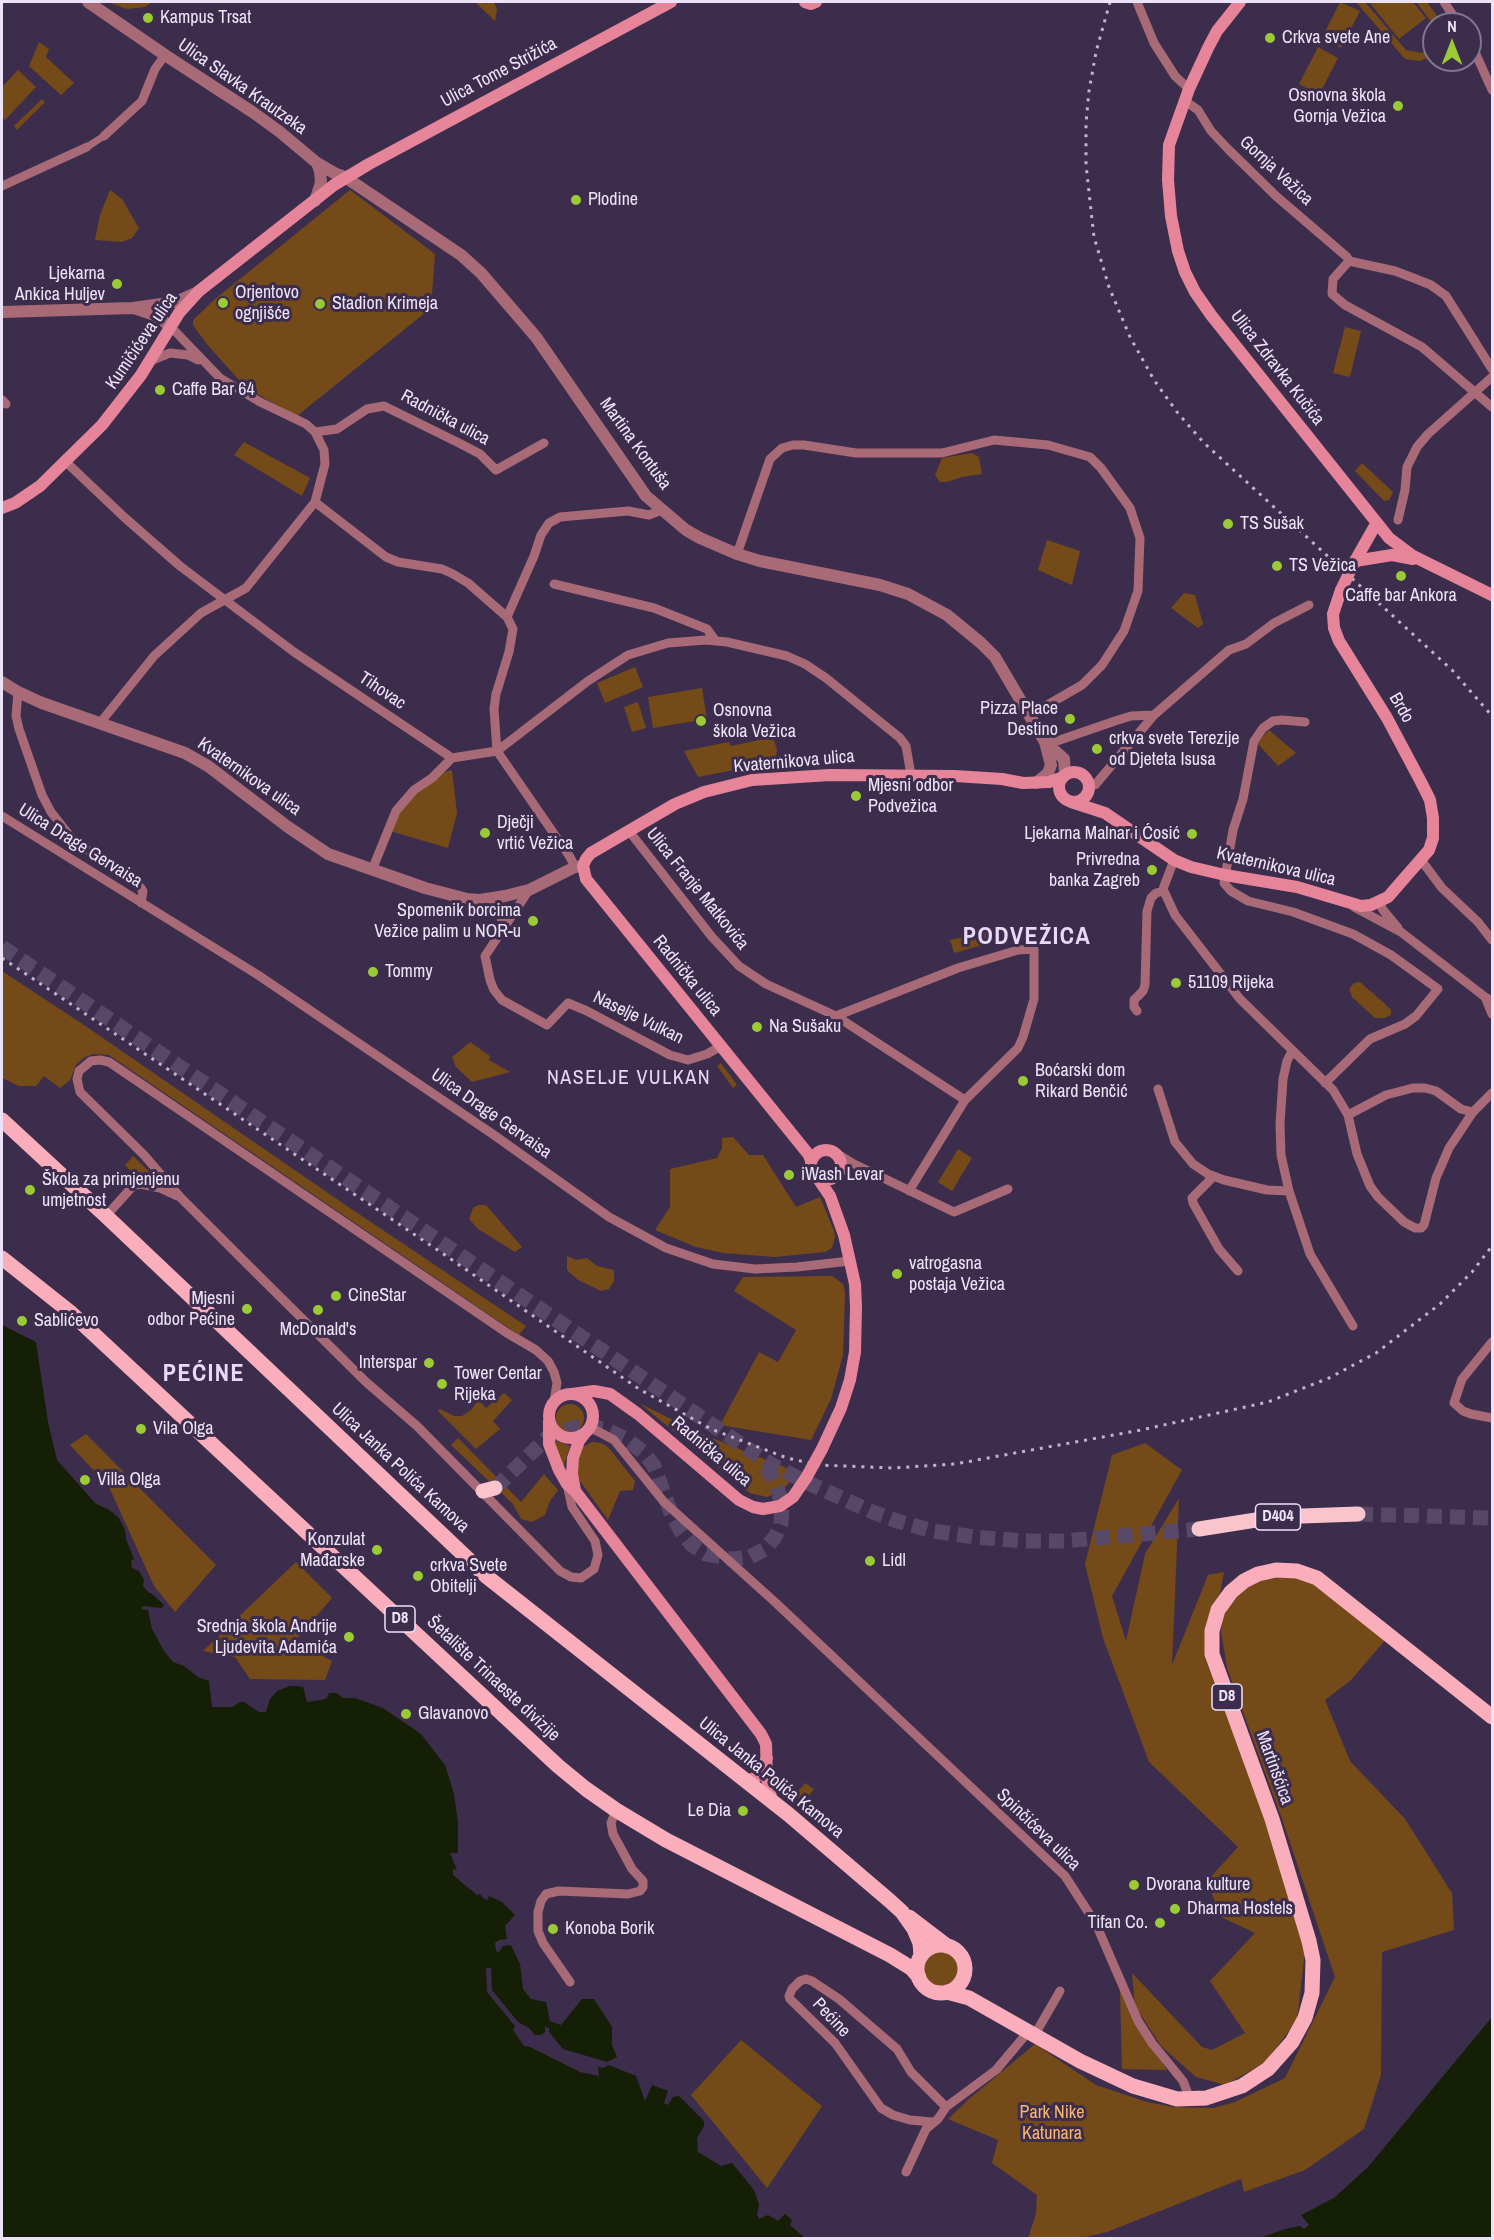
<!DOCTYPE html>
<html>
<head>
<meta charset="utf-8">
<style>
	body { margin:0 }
	#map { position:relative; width:1494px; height:2240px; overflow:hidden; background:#3d2d4d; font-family:"Archivo Narrow",sans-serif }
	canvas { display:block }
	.frame { position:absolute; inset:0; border:3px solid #ede3f8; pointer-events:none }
	.north { position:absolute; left:1422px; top:12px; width:60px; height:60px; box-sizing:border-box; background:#3d2d4d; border:2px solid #837691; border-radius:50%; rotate:0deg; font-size:16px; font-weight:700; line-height:24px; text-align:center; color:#ede3f8 }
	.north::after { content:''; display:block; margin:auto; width:21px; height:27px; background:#9acb35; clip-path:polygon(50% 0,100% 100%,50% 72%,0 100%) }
</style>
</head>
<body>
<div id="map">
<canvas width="1494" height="2240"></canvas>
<div class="frame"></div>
<div class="north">N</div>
</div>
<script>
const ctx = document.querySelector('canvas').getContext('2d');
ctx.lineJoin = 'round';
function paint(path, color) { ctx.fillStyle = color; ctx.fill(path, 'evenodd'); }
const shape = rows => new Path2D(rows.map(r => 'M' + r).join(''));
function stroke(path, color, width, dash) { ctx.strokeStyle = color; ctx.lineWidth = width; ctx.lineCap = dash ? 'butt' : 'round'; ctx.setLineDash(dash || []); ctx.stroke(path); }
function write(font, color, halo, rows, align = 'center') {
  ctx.font = font + ' "Archivo Narrow",sans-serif'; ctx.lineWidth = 6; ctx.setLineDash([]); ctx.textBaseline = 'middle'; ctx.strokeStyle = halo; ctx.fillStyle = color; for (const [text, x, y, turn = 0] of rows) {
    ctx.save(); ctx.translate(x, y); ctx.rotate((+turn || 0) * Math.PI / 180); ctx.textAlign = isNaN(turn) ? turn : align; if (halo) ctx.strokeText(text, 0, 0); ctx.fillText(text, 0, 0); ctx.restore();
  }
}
paint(shape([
	[107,2,152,2,145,7,127,9],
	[475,2,494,2,497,10,495,21],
	[1340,2,1360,11,1341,48,1322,38],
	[1356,2,1365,2,1406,50,1422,53,1427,51,1434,43,1434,55,1420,61,1405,59],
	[1369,2,1413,2,1426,18,1399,39],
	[1416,2,1427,2,1443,24,1434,25],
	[39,42,49,49,46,57,74,83,61,95,29,66],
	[1318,47,1338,58,1319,95,1299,84],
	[18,70,36,87,5,120,2,117,2,87],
	[42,99,45,102,17,130,14,126],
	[110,190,122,199,139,228,132,238,122,242,95,240,100,215],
	[350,190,435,254,431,308,297,416,246,388,206,343,193,325,193,320,214,300],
	[1345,327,1361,331,1350,377,1333,373],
	[244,442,310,478,302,496,234,455],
	[972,453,979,457,982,474,962,477,947,482,940,482,935,475,942,458],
	[1362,463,1393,492,1389,500,1384,501,1355,471],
	[1047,540,1080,551,1072,585,1038,570],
	[1184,593,1195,595,1203,624,1198,628,1171,608],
	[635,667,643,687,605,703,597,683],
	[702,688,707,719,653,728,648,697],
	[638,702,646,728,632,732,624,707],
	[1269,730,1296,753,1278,766,1257,743],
	[773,737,777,750,775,762,698,777,684,751,729,742,731,746],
	[452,770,457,813,448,848,390,831,401,810,413,795,439,774],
	[986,932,989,943,954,953,950,940],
	[2,971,84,1025,344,1204,526,1326,519,1335,109,1055,93,1054,83,1058,76,1065,70,1080,60,1088,44,1076,36,1086,19,1086,2,1078],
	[1360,982,1384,1003,1391,1010,1391,1015,1384,1018,1375,1018,1352,997,1349,989,1354,983],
	[470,1042,490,1056,489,1060,510,1072,472,1082,456,1067,452,1057],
	[721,1063,737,1085,733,1088,717,1066],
	[733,1137,749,1155,763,1155,796,1207,820,1197,834,1231,835,1237,832,1248,825,1252,775,1257,723,1253,696,1247,655,1230,670,1207,670,1169,717,1158,722,1148,722,1138],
	[958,1149,972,1158,952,1191,938,1182],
	[133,1156,158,1180,157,1182,135,1176,125,1165],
	[478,1205,486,1205,522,1247,515,1252,478,1229,469,1219,473,1208],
	[567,1256,576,1260,587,1258,597,1266,614,1270,614,1281,609,1289,601,1291,578,1280,567,1270],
	[832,1276,843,1284,845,1292,843,1355,831,1399,811,1440,720,1425,759,1352,778,1362,796,1330,734,1291,743,1277],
	[504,1393,512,1400,493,1421,500,1429,476,1449,438,1411,440,1409,454,1416,462,1416,471,1410,478,1400,486,1408],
	[639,1403,697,1432,794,1471,789,1483,782,1490,767,1497,750,1493],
	'556 1418a14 14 0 1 1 28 0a14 14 0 1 1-28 0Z',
	[86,1434,216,1565,175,1612,154,1586,109,1487,70,1445],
	[458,1438,521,1502,544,1474,558,1490,550,1501,545,1515,532,1522,521,1519,513,1504,451,1445],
	[552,1439,570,1446,563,1469],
	[592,1442,601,1443,608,1447,635,1481,633,1490,620,1491,608,1520,577,1477,576,1469,583,1447],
	[1145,1443,1182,1470,1112,1596,1126,1641,1145,1554,1179,1498,1172,1665,1208,1575,1224,1572,1207,1663,1253,1784,1279,1861,1305,1952,1297,2020,1266,2062,1225,2085,1196,2077,1161,2046,1135,2006,1132,1973,1202,2047,1212,2050,1245,2033,1210,1981,1255,1933,1221,1917,1207,1881,1238,1847,1149,1762,1103,1638,1085,1564,1112,1455],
	[296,1562,332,1598,295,1641,332,1661,325,1680,250,1679,235,1657,203,1651],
	[1303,1576,1387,1638,1351,1680,1325,1700,1350,1761,1405,1819,1452,1893,1454,1930,1382,1952,1381,2075,1364,2129,1305,2170,1244,2192,1241,2179,1107,2232,1081,2238,1028,2238,1036,2214,1037,2195,992,2163,998,2140,948,2119,969,2099,1035,2044,1096,2085,1147,2102,1173,2107,1213,2108,1235,2102,1285,2078,1335,1977,1282,1819,1227,1668,1221,1632,1222,1619,1232,1602,1245,1589,1265,1579],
	[805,1783,814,1789,803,1803,794,1796],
	'921 1969a20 20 0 1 1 40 0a20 20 0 1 1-40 0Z',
	[1120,1990,1141,2030,1167,2070,1122,2069],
	[741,2040,822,2106,767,2188,691,2095]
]), '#744a19');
paint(shape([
	[2,1325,36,1342,48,1422,57,1460,96,1504,108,1509,119,1518,125,1530,126,1539,134,1559,131,1561,132,1568,139,1571,144,1580,143,1586,149,1593,151,1593,164,1605,162,1608,143,1606,141,1609,148,1610,152,1629,164,1651,173,1662,184,1666,198,1677,209,1681,212,1707,232,1707,240,1702,244,1702,259,1712,266,1712,270,1699,277,1691,290,1686,297,1686,303,1687,307,1702,321,1700,327,1698,329,1693,336,1693,343,1698,355,1698,383,1708,421,1734,445,1765,454,1794,458,1822,458,1853,450,1853,457,1870,453,1869,453,1875,477,1895,480,1894,484,1899,487,1900,489,1896,502,1902,515,1915,505,1926,507,1939,499,1940,495,1943,496,1951,499,1952,503,1946,510,1945,512,1947,520,1964,523,1989,531,1999,546,2002,550,2021,561,2025,582,1999,594,1999,612,2027,612,2045,617,2057,607,2062,563,2049,549,2032,549,2028,545,2027,545,2032,541,2035,535,2035,529,2028,518,2022,492,1990,491,1968,486,1968,487,1992,515,2026,513,2030,524,2046,530,2047,580,2072,599,2076,598,2067,603,2068,609,2065,636,2076,645,2101,652,2085,668,2091,664,2103,668,2105,673,2097,679,2096,704,2121,704,2126,697,2138,698,2152,721,2166,732,2163,754,2190,759,2204,757,2215,759,2219,768,2215,778,2221,785,2214,792,2220,790,2225,805,2238,2,2238],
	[1492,2017,1492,2238,1263,2238,1263,2237,1285,2229,1300,2226,1304,2229,1309,2225,1301,2215,1334,2198,1368,2167]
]), '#151f05');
stroke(shape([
	[2,947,720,1430,772,1465,804,1481,870,1511,897,1521,933,1531,975,1537,1023,1541,1064,1541,1199,1529],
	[495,1488,547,1438,564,1430,583,1426,604,1429,626,1439,643,1452,654,1466,671,1513,681,1531,692,1545,706,1554,732,1559,750,1557,765,1549,775,1537,781,1524,782,1509,779,1493,772,1476,762,1461],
	[1358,1514,1492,1518]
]), '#574867', 15, [15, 8]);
stroke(shape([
	[87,147,104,136]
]), '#a76a76', 7);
stroke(shape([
	[1137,2,1154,43,1175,76,1189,89],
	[1444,2,1459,24],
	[1470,41,1492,90],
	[1185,101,1198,110,1211,131,1228,149,1276,196,1347,257,1349,261,1333,279,1332,294,1345,305,1422,347,1492,407],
	[104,136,142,101,155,69,165,55],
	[2,186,87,147],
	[1349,261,1395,271,1416,279,1431,285,1446,296,1492,369],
	[150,361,170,353,188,355,198,360],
	[2,400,6,404],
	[315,432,337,429,367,409,384,406,459,443,480,454,496,470,544,443],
	[66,462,124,517,180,566,294,652,452,758,497,751,588,681,628,655,668,643,706,640,727,642,787,656,805,664,826,678,900,738,906,746,911,775],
	[315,502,386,557,398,562,442,569,453,574,468,583,507,617,513,629,509,652,496,694,494,709,497,751,570,857,575,867],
	[1398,520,1405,490,1407,467,1417,447,1428,434,1492,377],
	[737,554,770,459,782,448,793,445,804,445,856,453,942,453,994,440,1048,445,1090,457,1101,468,1130,508,1140,538,1138,591,1124,631,1102,665,1082,685,1030,715],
	[554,584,654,608,707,629,715,640],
	[507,617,534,556,541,535,549,523,560,517,628,511,649,515,662,510],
	[18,692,16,716,19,729,42,795,51,812,74,841,137,883,143,891,141,903],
	[1305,722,1282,720,1273,721,1263,728,1254,741,1243,799,1233,830,1224,883,1231,891,1248,901,1293,912,1353,934,1391,955,1438,989,1416,1016,1405,1024,1370,1039,1325,1083],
	[100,723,154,656,201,613,246,588,315,502,325,464,324,450,315,432,306,424,260,402,220,378,170,326],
	[1045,742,1054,742,1118,720,1131,716,1154,715],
	[1095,785,1154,715,1229,650,1246,644,1274,623,1309,605],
	[2,816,258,975,494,1135,609,1217,666,1248,713,1264,755,1269,797,1267,850,1261],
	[629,831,712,937,739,966,766,984,836,1016,965,1100],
	[1174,860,1163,889,1175,915,1240,999,1333,1090,1348,1115,1357,1154,1370,1186,1378,1197,1404,1222,1415,1228,1421,1228,1424,1225,1436,1178,1449,1148,1473,1112,1492,1093],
	[1421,860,1442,888,1478,922,1492,940],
	[372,870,396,811,414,790,432,778,452,758],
	[529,890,485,956,490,980,494,990,502,1000,547,1025,568,1003,587,1011,670,1055,688,1060,707,1054,721,1046],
	[482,901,495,906,500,912,503,927],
	[1379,902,1383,910,1398,928],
	[1354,907,1401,932,1485,997,1492,1001],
	[1485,997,1492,1014],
	[1137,1011,1134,1007,1134,1000,1143,991,1145,985,1147,911,1151,898,1156,893,1164,891],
	[836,1016,958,968,1018,950,1034,949,1034,999,1023,1037,1018,1048,965,1100,909,1191],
	[1292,1051,1287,1061,1283,1079,1280,1124,1281,1155,1289,1191,1310,1254,1353,1326],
	[1158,1089,1175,1142,1193,1164,1208,1174,1224,1180,1267,1190,1289,1191],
	[1348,1115,1386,1095,1413,1088,1425,1088,1436,1091,1461,1109,1473,1112],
	[836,1153,854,1164,954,1212,1008,1189],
	[1213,1177,1192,1198,1193,1203,1219,1249,1238,1271],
	[106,1216,133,1186,140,1184,160,1188,177,1196],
	[1492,1342,1462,1379,1454,1403,1463,1411,1471,1414,1492,1418],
	[554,1401,557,1383,554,1372,548,1361,536,1350,507,1333,109,1062,100,1060,91,1061,79,1071,77,1079,80,1092,144,1155,181,1198,241,1258,366,1382,417,1426,560,1571,571,1577,581,1578,594,1569,598,1555,595,1541,572,1507,567,1484],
	[590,1427,614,1440,664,1502,776,1603,1065,1876,1096,1924,1138,2021,1152,2043,1183,2081,1187,2091,1187,2099],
	[570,1982,543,1943,538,1931,538,1912,541,1901,546,1894,559,1891,628,1894,640,1891,643,1887,643,1881,632,1869,613,1834,611,1823,616,1810],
	[1034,2036,1060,1991],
	[932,2122,910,2120,893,2115,881,2108,835,2043,790,1999,789,1996,792,1989,800,1981,806,1979,812,1981,839,1999,897,2049,911,2072,946,2107],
	[906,2172,926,2129,938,2119,946,2107,996,2070,1028,2032]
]), '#a76a76', 9);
stroke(shape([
	[88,2,165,55,254,113,280,132,317,163,336,174,345,177,461,255,481,273,536,337,646,496,686,530,700,538,737,554,760,561,880,585,908,594,947,615,981,643,995,657,1045,742,1051,765,1048,773,1036,783],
	[315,201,321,183,320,171,317,163],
	[134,308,155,315,170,326],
	[2,312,133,308,176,302,198,292],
	[2,682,18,692,42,703,185,753,208,766,288,827,328,854,425,888,467,899,480,900,505,896,529,890,575,867,583,866],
	[1046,743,1064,759,1065,775]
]), '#a76a76', 12);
stroke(shape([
	[805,2,811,4,816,2],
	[1240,2,1217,31,1208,48,1189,89,1169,145,1168,180,1171,216,1178,251,1185,272,1195,292,1211,315,1389,538,1413,556,1492,595],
	[2,508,15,503,40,486,102,425,141,375,179,313,199,291,334,185,369,164,671,2],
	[1355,561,1392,555,1413,559],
	[1355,561,1376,524],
	'1059 787a15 15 0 1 1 30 0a15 15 0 1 1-30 0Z',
	[1071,802,1105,813,1174,860,1191,867,1225,875,1297,887,1361,906,1371,905,1388,897,1429,850,1433,838,1433,818,1430,800,1421,782,1387,718,1339,641,1334,628,1333,614,1341,590],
	'811 1165a15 15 0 1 1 30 0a15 15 0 1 1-30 0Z',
	[811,1161,809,1155,586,879,583,866,586,859,591,853,675,804,704,792,752,780,830,775,955,776,1002,779,1023,783,1049,782,1061,778],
	[817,1177,830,1196,844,1235,855,1284,856,1307,855,1352,850,1380,841,1408,822,1449],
	'549 1416a22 22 0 1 1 44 0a22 22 0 1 1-44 0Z',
	[572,1394,594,1391,610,1394,638,1414,739,1500,753,1507,763,1509,780,1506,793,1497,806,1478],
	[549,1421,549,1444,559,1470,567,1484,575,1491,761,1734,766,1744,767,1779,772,1801],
	[575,1490,572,1474,573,1458,579,1441,585,1433],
	[745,1781,755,1778,759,1773,767,1758]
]), '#e6859a', 12);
stroke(shape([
	[2,1120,106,1216,486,1576,788,1814,890,1901,902,1912,914,1929,920,1943,921,1956],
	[2,1258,70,1312,558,1766,586,1789,616,1810,666,1840,890,1955,911,1968,919,1977],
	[909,1917,947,1946],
	'917 1969a24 24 0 1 1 48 0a24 24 0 1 1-48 0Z',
	[947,1992,969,1998,1080,2061,1133,2086,1177,2099,1206,2098,1242,2086,1268,2069,1292,2042,1305,2018,1312,1993,1313,1960,1309,1941,1272,1819,1212,1654,1212,1631,1218,1610,1231,1592,1244,1581,1258,1574,1276,1570,1297,1571,1317,1578,1492,1717]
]), '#faaebc', 15);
stroke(shape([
	[483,1491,495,1488],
	[1199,1529,1275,1517,1358,1514]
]), '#fac4cd', 15);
stroke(shape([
	[1110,2,1096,52,1089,91,1086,123,1086,165,1094,237,1109,287,1130,337,1154,380,1177,412,1203,442,1452,670,1492,716],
	[2,958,442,1253,639,1389,711,1429,787,1458,819,1465,893,1468,955,1464,1141,1430,1268,1402,1329,1378,1376,1353,1440,1304,1472,1272,1492,1246]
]), '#c1b5cd', 3, [3, 6]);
stroke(shape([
	[1341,590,1355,561],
	[806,1478,822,1449]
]), '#e6859a', 12);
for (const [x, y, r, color] of [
	[148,18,6,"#9acb35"],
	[1270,38,6,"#9acb35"],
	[1398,106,6,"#9acb35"],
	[576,200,6,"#9acb35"],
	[117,284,6,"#9acb35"],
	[223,303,6,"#9acb35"],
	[320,304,6,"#9acb35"],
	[160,390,6,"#9acb35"],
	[1228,524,6,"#9acb35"],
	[1277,566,6,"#9acb35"],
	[1401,576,6,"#9acb35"],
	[1070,719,6,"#9acb35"],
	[701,721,6,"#9acb35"],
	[1097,749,6,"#9acb35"],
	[856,796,6,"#9acb35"],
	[485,833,6,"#9acb35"],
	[1192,834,6,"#9acb35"],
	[1152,870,6,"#9acb35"],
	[533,921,6,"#9acb35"],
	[373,972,6,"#9acb35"],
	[1176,983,6,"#9acb35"],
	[757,1027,6,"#9acb35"],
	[1023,1081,6,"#9acb35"],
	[789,1175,6,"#9acb35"],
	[30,1190,6,"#9acb35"],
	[897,1274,6,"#9acb35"],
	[336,1296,6,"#9acb35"],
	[247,1309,6,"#9acb35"],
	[318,1310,6,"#9acb35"],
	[22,1321,6,"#9acb35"],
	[429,1363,6,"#9acb35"],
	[442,1384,6,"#9acb35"],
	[141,1429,6,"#9acb35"],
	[85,1480,6,"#9acb35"],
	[377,1550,6,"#9acb35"],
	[870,1561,6,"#9acb35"],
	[418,1576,6,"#9acb35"],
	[349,1637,6,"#9acb35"],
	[406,1714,6,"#9acb35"],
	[743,1811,6,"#9acb35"],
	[1134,1885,6,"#9acb35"],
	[1175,1909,6,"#9acb35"],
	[1160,1923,6,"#9acb35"],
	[553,1929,6,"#9acb35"]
]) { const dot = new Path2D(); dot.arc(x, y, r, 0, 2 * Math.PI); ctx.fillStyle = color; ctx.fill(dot); stroke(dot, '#3d2d4d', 2); }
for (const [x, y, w] of [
	[1278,1517,45],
	[400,1619,30],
	[1227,1697,30]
]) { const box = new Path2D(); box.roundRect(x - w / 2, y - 13, w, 26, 4.5); ctx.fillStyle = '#3d2d4d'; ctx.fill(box); stroke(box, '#ede3f8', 1.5); }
write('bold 16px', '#ede3f8', null, [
	["D404",1278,1517],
	["D8",400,1619],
	["D8",1227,1697]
]);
write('18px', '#ede3f8', '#3d2d4d', [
	["Kampus Trsat",160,18],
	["Crkva svete Ane",1282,38],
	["Osnovna škola",1386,96,"right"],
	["Gornja Vežica",1386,117,"right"],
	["Plodine",588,200],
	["Ljekarna",105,274,"right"],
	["Ankica Huljev",105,295,"right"],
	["Orjentovo",235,293],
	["ognjišće",235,314],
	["Stadion Krimeja",332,304],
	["Caffe Bar 64",172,390],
	["TS Sušak",1240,524],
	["TS Vežica",1289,566],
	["Caffe bar Ankora",1401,596,"center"],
	["Pizza Place",1058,709,"right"],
	["Destino",1058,730,"right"],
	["Osnovna",713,711],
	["škola Vežica",713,732],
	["crkva svete Terezije",1109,739],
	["od Djeteta Isusa",1109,760],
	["Mjesni odbor",868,786],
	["Podvežica",868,807],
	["Dječji",497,823],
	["vrtić Vežica",497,844],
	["Ljekarna Malnar i Ćosić",1180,834,"right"],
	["Privredna",1140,860,"right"],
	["banka Zagreb",1140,881,"right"],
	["Spomenik borcima",521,911,"right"],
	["Vežice palim u NOR-u",521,932,"right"],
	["Tommy",385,972],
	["51109 Rijeka",1188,983],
	["Na Sušaku",769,1027],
	["Boćarski dom",1035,1071],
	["Rikard Benčić",1035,1092],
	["iWash Levar",801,1175],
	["Škola za primjenjenu",42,1180],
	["umjetnost",42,1201],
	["vatrogasna",909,1264],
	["postaja Vežica",909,1285],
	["CineStar",348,1296],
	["Mjesni",235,1299,"right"],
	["odbor Pećine",235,1320,"right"],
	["Sablićevo",34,1321],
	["McDonald's",318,1330,"center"],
	["Interspar",417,1363,"right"],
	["Tower Centar",454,1374],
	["Rijeka",454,1395],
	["Vila Olga",153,1429],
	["Villa Olga",97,1480],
	["Konzulat",365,1540,"right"],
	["Mađarske",365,1561,"right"],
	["Lidl",882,1561],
	["crkva Svete",430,1566],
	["Obitelji",430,1587],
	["Srednja škola Andrije",337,1627,"right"],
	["Ljudevita Adamića",337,1648,"right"],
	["Glavanovo",418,1714],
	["Le Dia",731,1811,"right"],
	["Dvorana kulture",1146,1885],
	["Dharma Hostels",1187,1909],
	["Tifan Co.",1148,1923,"right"],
	["Konoba Borik",565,1929]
], 'left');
write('18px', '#ede3f8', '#3d2d4d', [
	["Ulica Tome Strižića",499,73,-28],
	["Ulica Slavka Krautzeka",242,87,35],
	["Gornja Vežica",1276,171,43],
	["Kumičićeva ulica",142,341,-56],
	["Ulica Zdravka Kučića",1277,368,52],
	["Radnička ulica",445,418,28],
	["Martina Kontuša",635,444,54],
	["Tihovac",382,691,34],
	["Brdo",1401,708,60],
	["Kvaternikova ulica",794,762,-5],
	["Kvaternikova ulica",249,777,35],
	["Ulica Drage Gervaisa",80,846,32],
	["Kvaternikova ulica",1276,867,13],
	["Ulica Franje Matkovića",697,889,51],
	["Radnička ulica",687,976,51],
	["Naselje Vulkan",638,1018,26],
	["Ulica Drage Gervaisa",491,1114,35],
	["Radnička ulica",711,1452,40],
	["Ulica Janka Polića Kamova",400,1468,43],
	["Šetalište Trinaeste divizije",493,1679,43],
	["Martinšćica",1274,1768,70],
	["Ulica Janka Polića Kamova",771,1778,39],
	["Spinčićeva ulica",1038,1830,44],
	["Pećine",831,2018,47]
]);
write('18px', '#fab76f', '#3d2d4d', [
	["Park Nike",1052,2113],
	["Katunara",1052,2134]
]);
ctx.letterSpacing = '1.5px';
write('20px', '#e8d9fa', '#3d2d4d', [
	["NASELJE VULKAN",629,1079]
]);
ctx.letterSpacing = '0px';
ctx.letterSpacing = '1.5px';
write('bold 24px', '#e8d9fa', '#3d2d4d', [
	["PODVEŽICA",1027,938],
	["PEĆINE",204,1375]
]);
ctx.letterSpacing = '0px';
</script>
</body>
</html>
